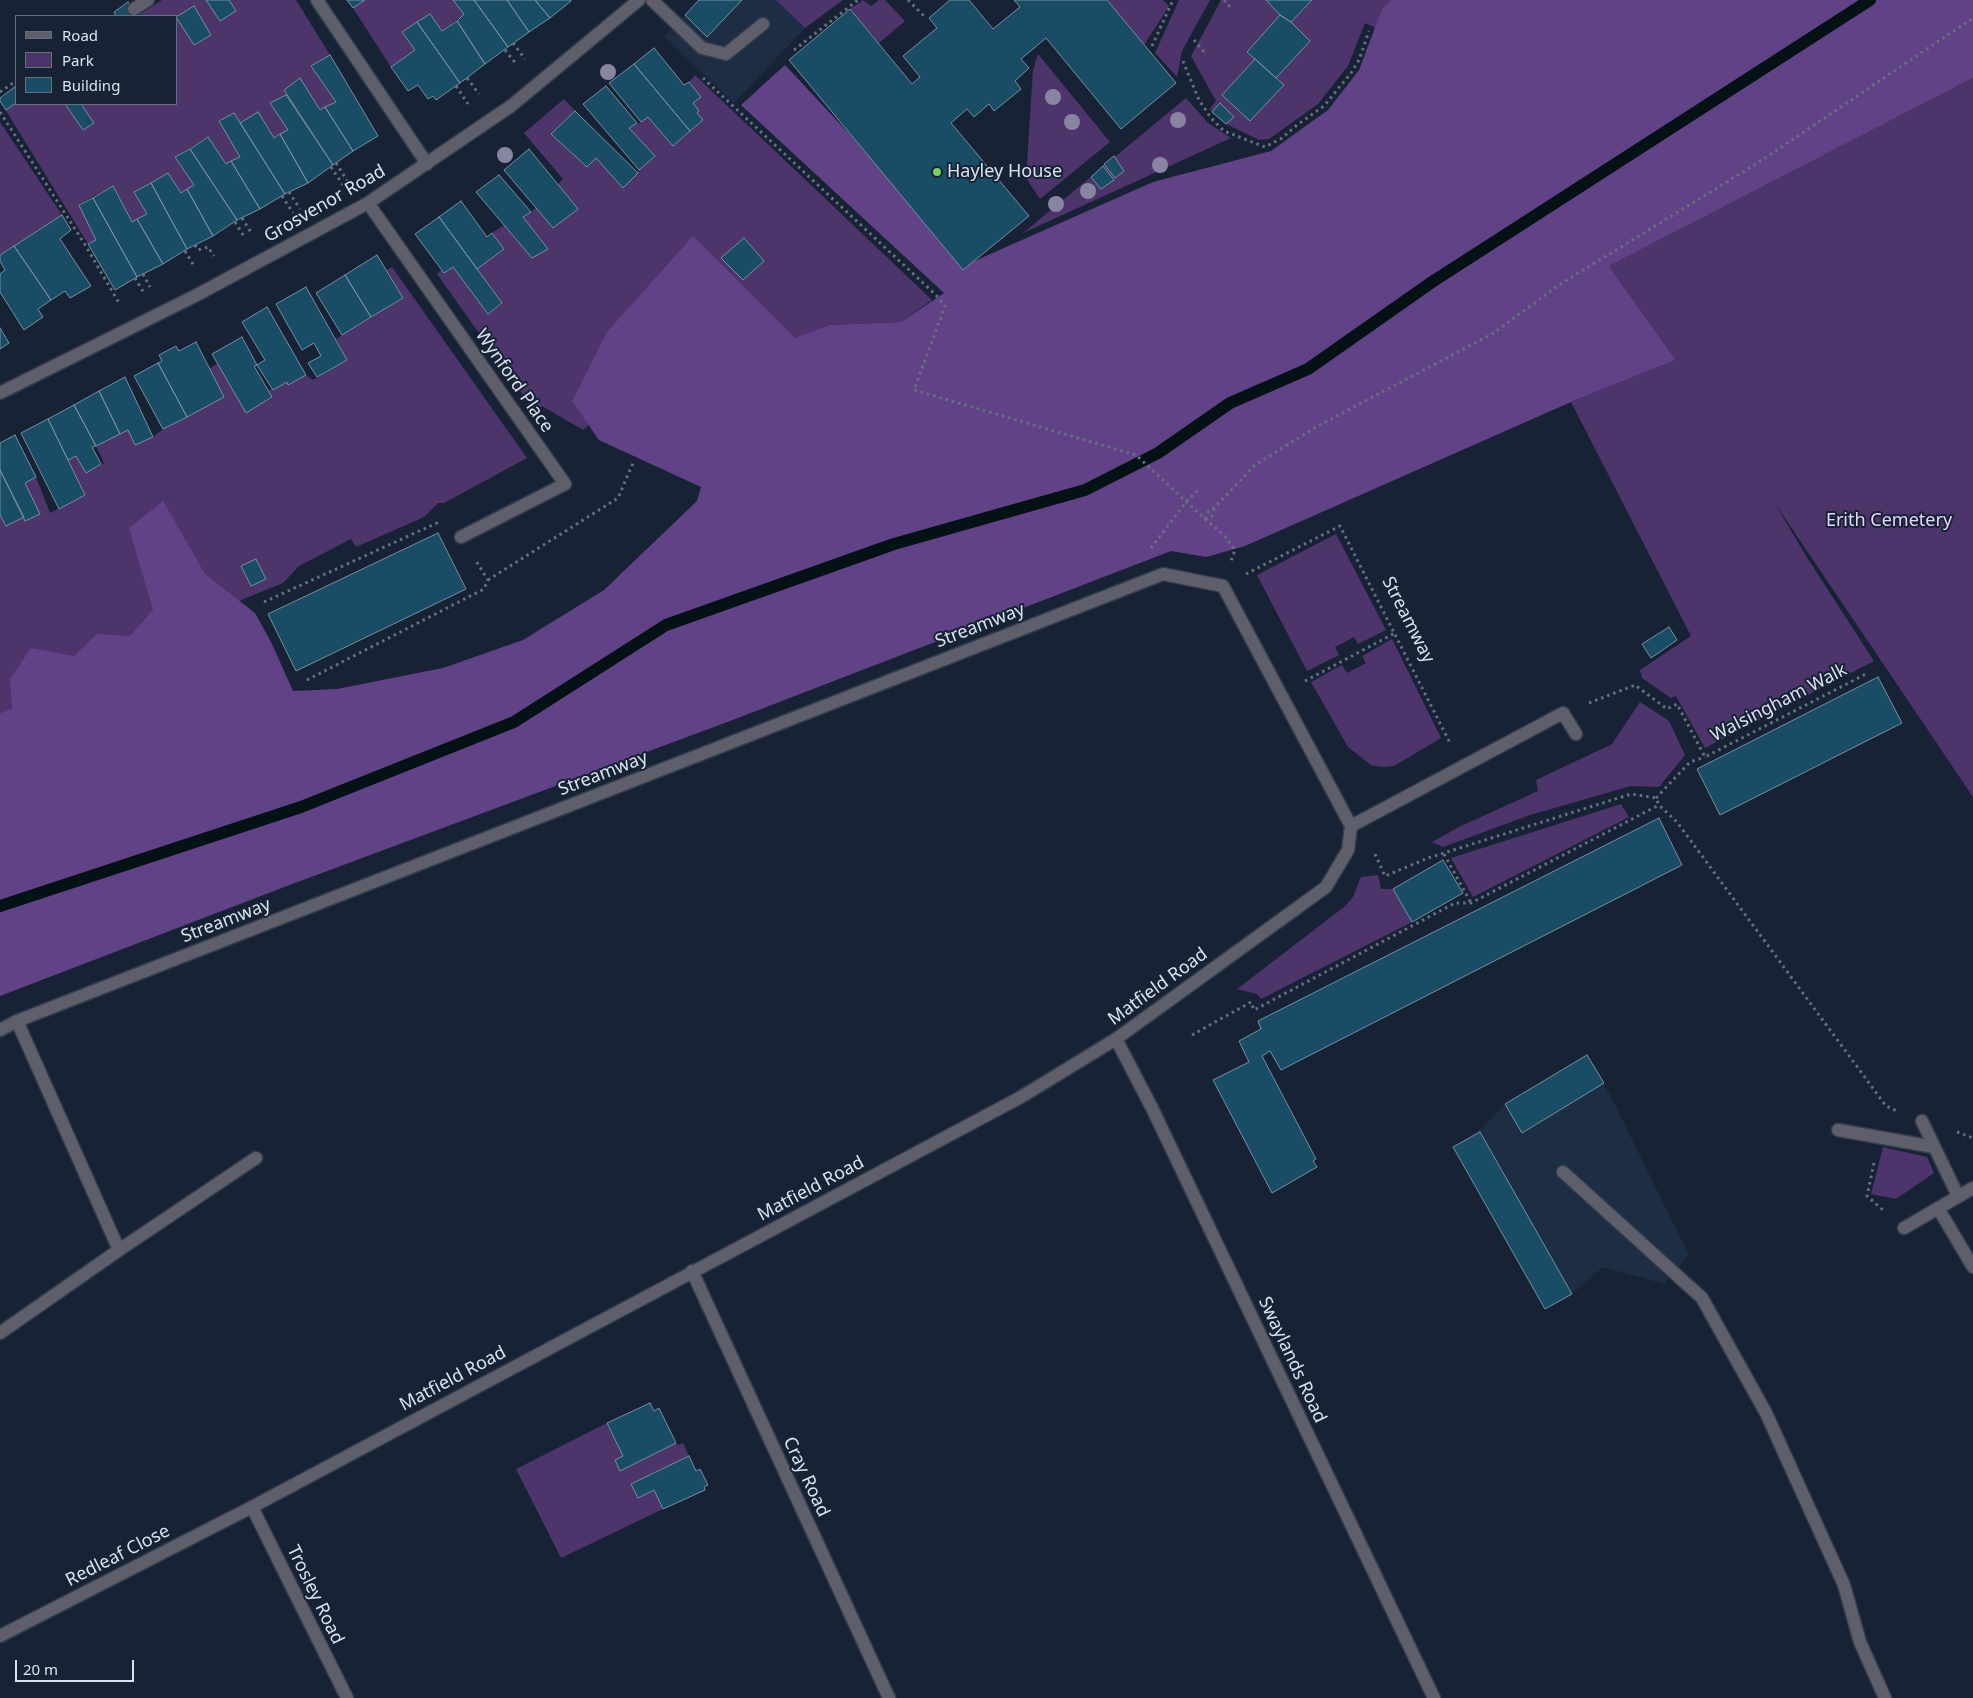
<!DOCTYPE html>
<html>
<head>
<meta charset="utf-8">
<style>
	body { margin:0 }
	#map { position:relative; width:1973px; height:1698px; overflow:hidden; background:#172335; font-family:"Noto Sans",sans-serif }
	canvas { display:block }
	.legend { position:absolute; left:15px; top:15px; width:162px; height:90px; box-sizing:border-box; background:#172335; border:1px solid #65707f; margin:0; padding:6px 9px; list-style:none; font-size:15px; color:#dae3ef }
	.legend li { display:flex; align-items:center; gap:10px; height:25px }
	.legend b { width:25px; border:1px solid #65707f }
	.scale { position:absolute; left:15px; top:1660px; width:119px; height:22px; box-sizing:border-box; border:2px solid #dae3ef; border-top:0; padding-left:6px; font-size:15px; line-height:18px; white-space:nowrap; color:#dae3ef; -webkit-text-stroke:4px #172335; paint-order:stroke }
</style>
</head>
<body>
<div id="map">
<canvas width="1973" height="1698"></canvas>
<ul class="legend">
<li><b style="height:6px;background:#5e5f6a"></b>Road</li>
<li><b style="height:14px;background:#4d346a"></b>Park</li>
<li><b style="height:14px;background:#194d65"></b>Building</li>
</ul>
<div class="scale">20 m</div>
</div>
<script>
const ctx = document.querySelector('canvas').getContext('2d');
ctx.lineJoin = 'round';
function paint(path, color) { ctx.fillStyle = color; ctx.fill(path, 'evenodd'); }
const shape = rows => new Path2D(rows.map(r => 'M' + r).join(''));
function stroke(path, color, width, dash) { ctx.strokeStyle = color; ctx.lineWidth = width; ctx.lineCap = dash ? 'butt' : 'round'; ctx.setLineDash(dash || []); ctx.stroke(path); }
function write(font, color, halo, rows, align = 'center') {
  ctx.font = font + ' "Noto Sans",sans-serif'; ctx.lineWidth = 4; ctx.setLineDash([]); ctx.textBaseline = 'middle'; ctx.strokeStyle = halo; ctx.fillStyle = color; for (const [text, x, y, turn = 0] of rows) {
    ctx.save(); ctx.translate(x, y); ctx.rotate((+turn || 0) * Math.PI / 180); ctx.textAlign = isNaN(turn) ? turn : align; if (halo) ctx.strokeText(text, 0, 0); ctx.fillText(text, 0, 0); ctx.restore();
  }
}
paint(shape([
	[699,0,776,0,805,28,734,103,664,37],
	[1587,1055,1611,1097,1689,1255,1664,1284,1603,1267,1572,1294,1545,1309,1453,1147,1481,1129,1505,1105]
]), '#1d2d44');
paint(shape([
	[162,0,296,0,330,55,311,66,336,102,320,110,300,78,284,90,286,95,271,103,288,130,274,138,258,112,240,123,234,113,219,121,240,157,226,164,207,137,176,157,194,185,181,193,168,173,134,192,147,214,132,222,113,186,79,204,96,240,88,244,0,101,0,98,16,86,16,104,176,104,176,16,137,16],
	[365,0,453,0,464,14,442,31,430,14,403,32,415,50,391,67,353,8],
	[776,0,843,0,805,28],
	[863,0,871,6,879,0,885,0,905,21,879,43,850,9],
	[1107,0,1163,0,1169,6,1144,45],
	[1179,0,1210,0,1182,51,1177,77,1155,53],
	[1221,0,1266,0,1280,15,1247,52,1255,59,1222,95,1250,121,1283,86,1276,78,1310,41,1291,22,1312,0,1391,0,1382,9,1376,28,1365,23,1348,66,1318,104,1269,139,1259,140,1226,124,1212,112,1210,109,1216,101,1191,56],
	[1038,54,1110,142,1040,199,1026,178,1033,70],
	[695,75,932,300,901,322,831,325,702,487,599,440,589,425,583,430,542,406,535,412,437,274,441,270,444,273,453,267,488,314,502,304,477,269,504,249,492,233,504,225,532,258,547,249,523,217,536,208,563,179,524,133,564,99,575,111,551,134,587,167,596,158,623,187,639,170,655,156,629,128,637,123,638,124,648,117,673,146,703,120,697,113,699,111,693,103,701,97,689,82],
	[1973,78,1973,797,1774,502,1806,556,1874,661,1705,748,1676,696,1671,698,1642,678,1640,670,1691,636,1571,402,1676,360,1609,266],
	[1186,98,1208,123,1231,138,1023,233],
	[0,122,62,215,0,255],
	[392,267,527,458,444,503,438,503,424,517,356,547,351,539,299,566,283,583,214,611,37,705,0,713,0,515,6,526,24,517,25,483,36,477,50,513,85,495,68,460,76,456,86,473,104,463,96,446,128,430,153,437,163,429,223,397,209,369,218,363,246,412,272,398,268,391,287,382,289,385,306,375,313,380,347,360,336,339,403,298,387,270],
	[1336,534,1386,630,1358,644,1354,637,1335,647,1339,655,1307,671,1257,575],
	[1392,639,1441,738,1394,766,1382,767,1371,765,1348,747,1311,682,1342,665,1347,673,1366,663,1362,656],
	[1640,702,1669,721,1685,755,1659,787,1631,786,1530,815,1443,847,1432,842,1461,826,1538,791,1536,780,1612,744],
	[1621,804,1629,817,1473,897,1451,858],
	[1378,875,1381,889,1393,889,1412,922,1261,999,1257,994,1237,989,1344,907,1353,897,1361,877],
	[1883,1147,1927,1157,1934,1173,1896,1199,1871,1194],
	[607,1423,623,1456,615,1460,620,1471,676,1443,678,1445,683,1443,689,1456,631,1484,638,1498,654,1490,663,1509,561,1558,516,1469]
]), '#4d346a');
paint(shape([
	[1391,0,1973,0,1973,78,1609,266,1676,360,1571,402,1245,546,1206,557,1171,551,730,721,287,886,0,996,0,713,12,709,10,679,31,648,74,656,97,634,130,636,153,610,129,528,163,501,205,574,255,613,271,642,293,691,337,689,443,668,523,640,604,590,697,501,701,487,599,440,572,401,607,332,693,236,795,338,830,325,901,322,944,293,741,105,785,65,970,263,1153,182,1271,151,1328,110,1359,70,1382,9]
]), '#624287');
stroke(shape([
	[0,906,301,807,514,722,666,625,894,544,1085,490,1158,453,1230,403,1308,369,1432,282,1870,0]
]), '#041215', 12);
const building = shape([
	[206,0,229,0,236,11,220,21,206,0],
	[347,0,365,0,353,8,347,0],
	[453,0,474,0,508,47,485,64,457,21,464,14,453,0],
	[474,0,507,0,529,32,508,47,474,0],
	[507,0,535,0,550,18,529,32,507,0],
	[535,0,571,0,571,1,550,18,535,0],
	[699,0,742,0,707,37,685,15,699,0],
	[950,0,969,0,993,29,1020,7,1014,0,1107,0,1176,83,1121,129,1046,38,1021,59,1029,68,1015,81,1021,89,994,111,989,104,974,117,967,109,951,123,1029,216,963,270,789,60,850,9,912,84,920,77,903,56,937,28,929,18,950,0],
	[1266,0,1312,0,1291,22,1280,15,1266,0],
	[128,2,138,16,116,16,114,12,128,2],
	[194,6,211,35,194,45,176,17,194,6],
	[430,14,442,31,457,21,485,64,460,83,417,22,430,14],
	[1280,15,1291,22,1310,41,1276,78,1247,52,1280,15],
	[417,22,460,83,436,100,433,96,428,99,418,85,408,91,391,67,415,50,402,32,417,22],
	[654,48,684,85,689,82,701,97,693,103,699,111,697,113,703,120,690,131,634,64,654,48],
	[330,55,378,136,353,151,325,107,336,102,311,66,330,55],
	[1255,59,1284,85,1250,121,1222,95,1255,59],
	[634,64,690,131,673,146,648,117,641,122,609,83,634,64],
	[300,78,320,110,325,107,353,151,333,165,284,90,300,78],
	[16,86,16,103,6,110,0,101,0,98,16,86],
	[606,86,637,123,629,128,655,156,639,170,583,104,606,86],
	[286,95,333,165,308,183,280,134,288,130,270,103,286,95],
	[1220,103,1234,117,1226,124,1212,112,1220,103],
	[65,104,81,104,94,123,83,130,65,104],
	[575,111,638,173,623,188,596,158,587,167,551,134,575,111],
	[258,112,274,138,280,134,308,183,285,194,240,123,258,112],
	[234,113,285,194,260,209,231,161,240,157,219,121,234,113],
	[208,137,226,164,231,161,260,209,237,220,190,149,208,137],
	[190,149,237,220,213,236,187,189,194,185,175,157,190,149],
	[529,149,578,209,553,228,504,170,529,149],
	[1114,156,1124,171,1115,178,1104,164,1114,156],
	[1103,166,1114,180,1101,189,1091,177,1103,166],
	[168,173,181,193,187,189,213,236,187,249,151,183,168,173],
	[499,175,531,212,523,217,548,249,532,258,476,192,499,175],
	[151,183,187,249,163,264,137,219,147,214,134,192,151,183],
	[113,186,132,222,137,219,163,264,137,277,93,198,113,186],
	[93,198,137,277,115,290,88,244,96,240,79,205,93,198],
	[461,201,487,237,492,233,504,249,477,269,439,217,461,201],
	[62,215,71,230,60,239,91,286,70,298,65,291,51,300,14,246,62,215],
	[439,217,502,303,488,314,453,267,444,273,415,234,439,217],
	[744,238,764,261,743,280,721,258,744,238],
	[14,246,51,300,38,309,43,317,24,330,0,292,0,274,5,270,0,261,0,255,14,246],
	[377,255,403,298,371,317,345,275,377,255],
	[345,275,371,317,342,335,316,293,345,275],
	[306,287,347,360,317,377,308,363,321,356,314,343,302,350,276,304,306,287],
	[267,307,306,375,288,385,287,382,273,390,257,365,265,360,242,322,267,307],
	[0,328,9,343,0,349,0,328],
	[242,337,257,365,254,366,272,397,246,413,212,354,242,337],
	[196,342,224,397,187,417,158,363,162,361,159,355,176,346,179,351,196,342],
	[158,363,187,417,163,429,134,376,158,363],
	[125,377,153,437,135,445,128,430,120,434,99,391,125,377],
	[99,391,120,434,96,446,74,405,99,391],
	[74,405,96,446,92,447,101,464,86,473,76,456,68,460,48,419,74,405],
	[48,419,85,495,59,509,21,433,48,419],
	[15,435,36,477,25,483,40,514,25,521,0,470,0,443,15,435],
	[0,470,24,517,6,526,0,515,0,470],
	[438,533,466,589,296,671,268,614,438,533],
	[256,559,266,579,251,586,241,566,256,559],
	[1669,627,1677,640,1651,658,1642,644,1669,627],
	[1878,677,1902,723,1720,815,1697,769,1878,677],
	[1659,818,1682,865,1281,1070,1270,1051,1262,1056,1316,1159,1313,1161,1317,1167,1272,1193,1213,1080,1249,1062,1239,1041,1261,1029,1258,1021,1659,818],
	[1443,860,1463,893,1412,922,1393,889,1443,860],
	[1587,1055,1604,1083,1522,1133,1505,1104,1587,1055],
	[1480,1132,1572,1294,1545,1309,1453,1147,1480,1132],
	[650,1403,654,1411,659,1408,676,1443,620,1471,615,1460,623,1456,607,1423,650,1403],
	[689,1456,696,1471,700,1469,708,1485,704,1487,705,1490,663,1509,654,1490,638,1498,631,1484,689,1456]
]);
paint(building, '#194d65');
stroke(building, '#76909f', 1);
const service = shape([
	[317,0,427,164],
	[652,0,702,48,726,54,763,24],
	[134,9,148,0],
	[1351,826,1563,713,1576,734],
	[17,1021,119,1250,256,1158],
	[1922,1121,1958,1196],
	[1838,1130,1934,1147],
	[1563,1172,1702,1298,1766,1413,1844,1585,1860,1642,1885,1698],
	[0,1333,119,1250]
]);
const minor = shape([
	[368,203,565,484,461,537],
	[0,393,195,296,368,203,511,106,639,0],
	[0,1030,17,1021,1163,574,1223,586,1351,826,1348,850,1326,887,1116,1039,1021,1097,252,1507,0,1636],
	[1116,1039,1152,1108,1434,1698],
	[1938,1208,1973,1267],
	[1904,1228,1973,1188],
	[692,1271,889,1698],
	[252,1507,347,1698]
]);
stroke(service, '#323e4f', 15);
stroke(minor, '#323e4f', 15);
stroke(shape([
	[908,0,924,16],
	[1224,0,1231,8],
	[1194,40,1206,54],
	[513,43,525,59],
	[1152,46,1173,0],
	[505,50,517,65],
	[794,50,858,0],
	[1183,61,1199,100,1211,118,1224,131,1265,147,1282,138,1297,125,1324,106,1351,73,1359,60,1369,31],
	[467,78,479,94],
	[703,78,936,295,945,306,914,390,1136,455,1205,519,1225,536,1235,550,1231,561],
	[456,86,468,104],
	[0,92,16,81],
	[0,112,84,243,119,303],
	[336,163,348,182],
	[331,167,343,185],
	[289,192,300,209],
	[282,196,293,213],
	[242,218,252,234],
	[235,222,245,238],
	[195,245,198,250,208,247,214,256],
	[185,251,194,266],
	[143,274,150,287],
	[135,278,144,293],
	[1205,519,1208,512,1216,506,1255,465,1316,427,1492,334,1559,285,1756,164,1973,18],
	[1205,519,1212,516,1215,507],
	[1151,548,1186,502,1200,488],
	[1246,574,1340,526,1450,743],
	[488,580,618,498,633,463],
	[264,602,439,522],
	[307,680,484,589,488,580,476,561],
	[1305,681,1395,633],
	[1589,703,1635,685,1667,709,1677,704,1705,757,1866,674],
	[1656,798,1690,762,1705,757],
	[1375,854,1385,876,1428,858,1631,794,1656,798,1659,805,1677,822,1886,1106,1897,1111],
	[1444,854,1471,903],
	[1192,1035,1251,1002,1254,1010,1455,903,1471,903,1659,805],
	[1957,1132,1973,1138],
	[1874,1163,1867,1196,1884,1211]
]), '#667180', 3, [2.5, 4]);
stroke(service, '#5e5f6a', 12);
stroke(minor, '#5e5f6a', 12);
ctx.fillStyle = '#8885a3';
for (const [x, y] of [
	[608,72],
	[1053,97],
	[1178,120],
	[1072,122],
	[505,155],
	[1160,165],
	[1088,191],
	[1056,204]
]) { ctx.beginPath(); ctx.arc(x, y, 8, 0, 2 * Math.PI); ctx.fill(); }
for (const [x, y, r, color] of [
	[937,172,5,"#75d25b"]
]) { const dot = new Path2D(); dot.arc(x, y, r, 0, 2 * Math.PI); ctx.fillStyle = color; ctx.fill(dot); stroke(dot, '#172335', 2); }
write('18px', '#dae3ef', '#172335', [
	["Hayley House",947,172]
], 'left');
write('18px', '#dae3ef', '#172335', [
	["Grosvenor Road",325,204,-30],
	["Wynford Place",514,381,55],
	["Streamway",1408,620,63],
	["Streamway",980,626,-21],
	["Walsingham Walk",1779,703,-27],
	["Streamway",603,774,-21],
	["Streamway",226,921,-21],
	["Matfield Road",1158,987,-36],
	["Matfield Road",811,1189,-28],
	["Swaylands Road",1292,1360,65],
	["Matfield Road",453,1379,-28],
	["Cray Road",806,1477,65],
	["Redleaf Close",118,1556,-27],
	["Trosley Road",315,1595,64]
]);
write('18px', '#e5d5fd', '#172335', [
	["Erith Cemetery",1889,521]
]);
</script>
</body>
</html>
